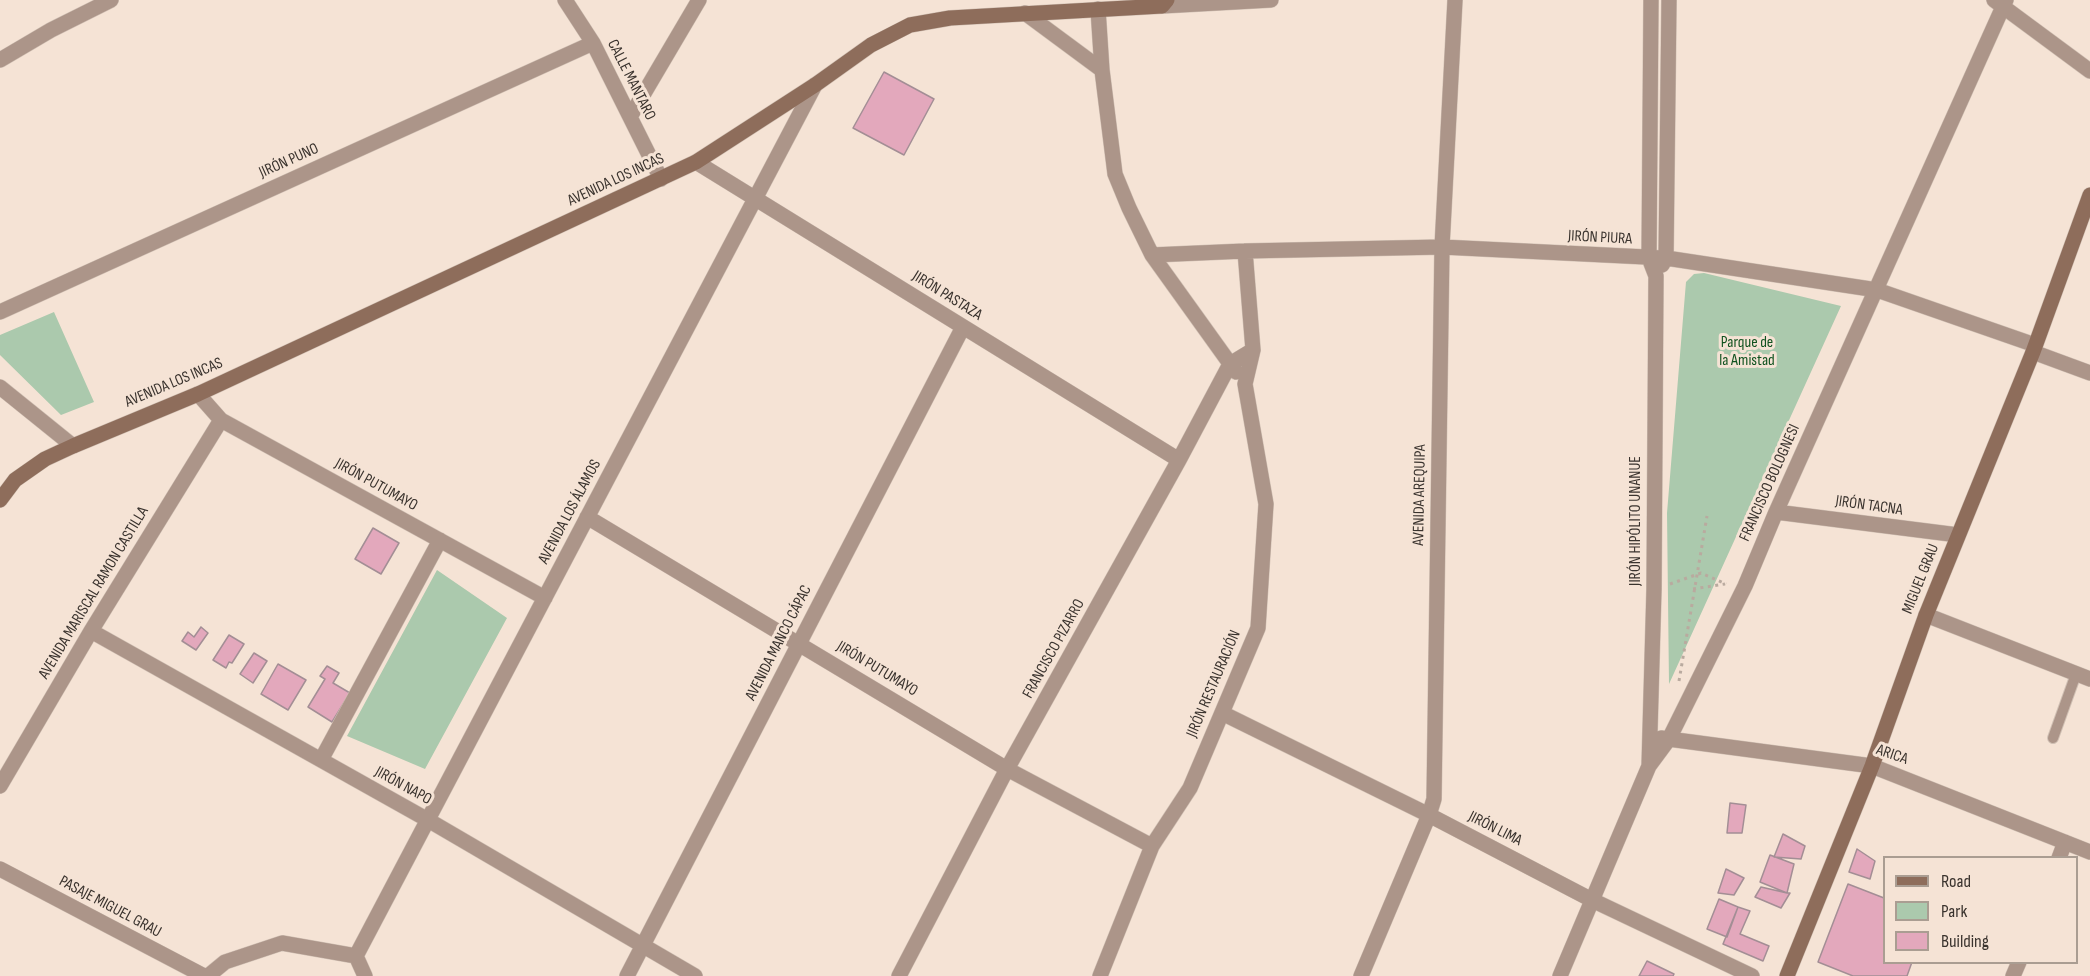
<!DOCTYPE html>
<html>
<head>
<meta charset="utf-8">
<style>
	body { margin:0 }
	#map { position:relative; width:2090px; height:976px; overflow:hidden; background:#f5e3d5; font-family:"Sofia Sans Condensed",sans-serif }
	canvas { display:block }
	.legend { position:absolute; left:1883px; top:856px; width:195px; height:108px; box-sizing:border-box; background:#f5e3d5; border:2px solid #aa9d92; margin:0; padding:8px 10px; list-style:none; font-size:18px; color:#3a332e }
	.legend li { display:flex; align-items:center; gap:12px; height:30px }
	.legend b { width:30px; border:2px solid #aa9d92 }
</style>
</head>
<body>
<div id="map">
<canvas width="2090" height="976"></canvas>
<ul class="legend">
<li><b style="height:8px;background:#8e6d5b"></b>Road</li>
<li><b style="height:16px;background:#abc9ad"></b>Park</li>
<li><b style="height:16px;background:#e3a8bc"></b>Building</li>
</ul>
</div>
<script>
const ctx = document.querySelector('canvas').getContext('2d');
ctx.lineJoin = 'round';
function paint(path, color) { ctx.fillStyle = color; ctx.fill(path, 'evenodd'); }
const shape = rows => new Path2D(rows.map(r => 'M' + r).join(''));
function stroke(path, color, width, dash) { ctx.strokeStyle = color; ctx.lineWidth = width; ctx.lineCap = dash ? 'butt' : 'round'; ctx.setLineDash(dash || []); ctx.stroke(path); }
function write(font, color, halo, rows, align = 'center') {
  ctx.font = font + ' "Sofia Sans Condensed",sans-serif'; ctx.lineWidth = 6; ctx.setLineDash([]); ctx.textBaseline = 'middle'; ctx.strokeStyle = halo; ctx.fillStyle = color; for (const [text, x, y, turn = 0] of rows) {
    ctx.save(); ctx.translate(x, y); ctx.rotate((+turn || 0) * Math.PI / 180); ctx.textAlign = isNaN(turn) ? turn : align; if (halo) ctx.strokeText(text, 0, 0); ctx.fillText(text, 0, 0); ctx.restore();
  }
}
paint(shape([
	[1704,273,1841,306,1669,684,1667,513,1686,282,1694,274],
	[54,312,94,402,61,415,0,355,0,335],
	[437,570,507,618,425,769,347,736]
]), '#abc9ad');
const building = shape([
	[884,72,934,99,904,155,853,128,884,72],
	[373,528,399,543,381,574,355,559,373,528],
	[201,627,208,633,196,650,182,641,188,632,194,637,201,627],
	[229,635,244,644,232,663,229,662,226,668,213,660,229,635],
	[254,653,267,661,253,683,240,674,254,653],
	[278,664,306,680,288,710,261,694,278,664],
	[327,666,339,673,333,683,350,693,332,722,308,707,325,679,320,676,327,666],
	[1730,803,1746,805,1742,833,1727,833,1730,803],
	[1783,834,1805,846,1801,859,1774,857,1783,834],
	[1857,849,1875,861,1870,879,1849,872,1857,849],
	[1770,855,1794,864,1787,893,1760,882,1770,855],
	[1726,869,1744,878,1734,895,1718,893,1726,869],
	[1848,884,1884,898,1884,962,1912,962,1907,976,1853,976,1818,962,1848,884],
	[1761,887,1787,893,1790,893,1781,908,1755,897,1761,887],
	[1719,899,1738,907,1727,937,1707,929,1719,899],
	[1738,907,1750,911,1740,934,1769,946,1763,961,1723,944,1738,907],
	[1647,961,1674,974,1673,976,1639,976,1647,961]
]);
paint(building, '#e3a8bc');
stroke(building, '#a38e95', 1.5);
const lane = shape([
	[2053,738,2076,674]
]);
const street = shape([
	[565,0,593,43,661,179],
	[1994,0,2090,71],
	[1162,6,1271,0],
	[1098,9,1102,70,1115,174,1129,208,1152,255,1236,372],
	[1025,13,1102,70],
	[0,60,51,30,111,0],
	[630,117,699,0],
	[696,162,1179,460],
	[1152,255,1245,251,1442,247,1666,258,1877,290,2035,345],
	[1662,265,1666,258,1669,0],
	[0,312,593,43],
	[2033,352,2090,373],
	[0,387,73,446],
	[198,394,221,420,545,598],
	[1776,512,1958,535],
	[587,517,1007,769,1152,846],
	[1926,615,2090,679],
	[91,631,428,820,695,976],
	[1222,713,1429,815,1592,900,1752,976],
	[1661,738,1872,766,2090,852],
	[321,760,440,540],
	[1649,766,1654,589,1656,276,1649,258,1651,0],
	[0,786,91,631,221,420],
	[2059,858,2065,842],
	[0,869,204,976],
	[356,956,815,85],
	[356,956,365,976],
	[208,976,225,962,282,943,356,956],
	[627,976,963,327],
	[899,976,1007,769,1179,460,1230,364,1253,350],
	[1100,976,1152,846,1190,788,1258,628,1266,504,1245,384,1253,350,1245,251],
	[1361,976,1429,815,1434,799,1442,247,1455,0],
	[1560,976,1649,766,1669,739,1745,586,1776,512,2006,0],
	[2013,976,2019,962]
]);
const secondary = shape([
	[0,500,15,480,45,459,73,446,198,394,696,162,815,85,871,45,910,25,950,18,1162,6,1167,0],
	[1787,976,1872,766,1926,615,2033,352,2090,195]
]);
stroke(lane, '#d0c0b4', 12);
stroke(street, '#d0c0b4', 16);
stroke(secondary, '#d0c0b4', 16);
stroke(shape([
	[1670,584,1701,573,1726,584],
	[1693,589,1725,584],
	[1679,681,1707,516]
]), '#b9aa9f', 3, [3, 4.5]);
stroke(lane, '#ac9589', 10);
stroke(street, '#ac9589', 15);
stroke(secondary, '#8e6d5b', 15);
write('16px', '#3a332e', '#f5e3d5', [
	["CALLE MANTARO",631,80,63],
	["JIRÓN PUNO",289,161,-24],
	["AVENIDA LOS INCAS",616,180,-25],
	["JIRÓN PIURA",1600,238,3],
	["JIRÓN PASTAZA",947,296,32],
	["AVENIDA LOS INCAS",174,383,-23],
	["FRANCISCO BOLOGNESI",1770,483,-66],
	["JIRÓN PUTUMAYO",376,485,29],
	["AVENIDA AREQUIPA",1420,495,-89],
	["JIRÓN TACNA",1869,506,8],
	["AVENIDA LOS ÁLAMOS",570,512,-62],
	["JIRÓN HIPÓLITO UNANUE",1636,521,-90],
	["MIGUEL GRAU",1921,579,-68],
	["AVENIDA MARISCAL RAMON CASTILLA",94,593,-59],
	["AVENIDA MANCO CÁPAC",779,643,-63],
	["FRANCISCO PIZARRO",1054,649,-61],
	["JIRÓN PUTUMAYO",877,669,31],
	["JIRÓN RESTAURACIÓN",1214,684,-67],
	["ARICA",1892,755,19],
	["JIRÓN NAPO",403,786,29],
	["JIRÓN LIMA",1495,829,27],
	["PASAJE MIGUEL GRAU",110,907,28]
]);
write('16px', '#10521f', '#f5e3d5', [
	["Parque de",1747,343],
	["la Amistad",1747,361]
]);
</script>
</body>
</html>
